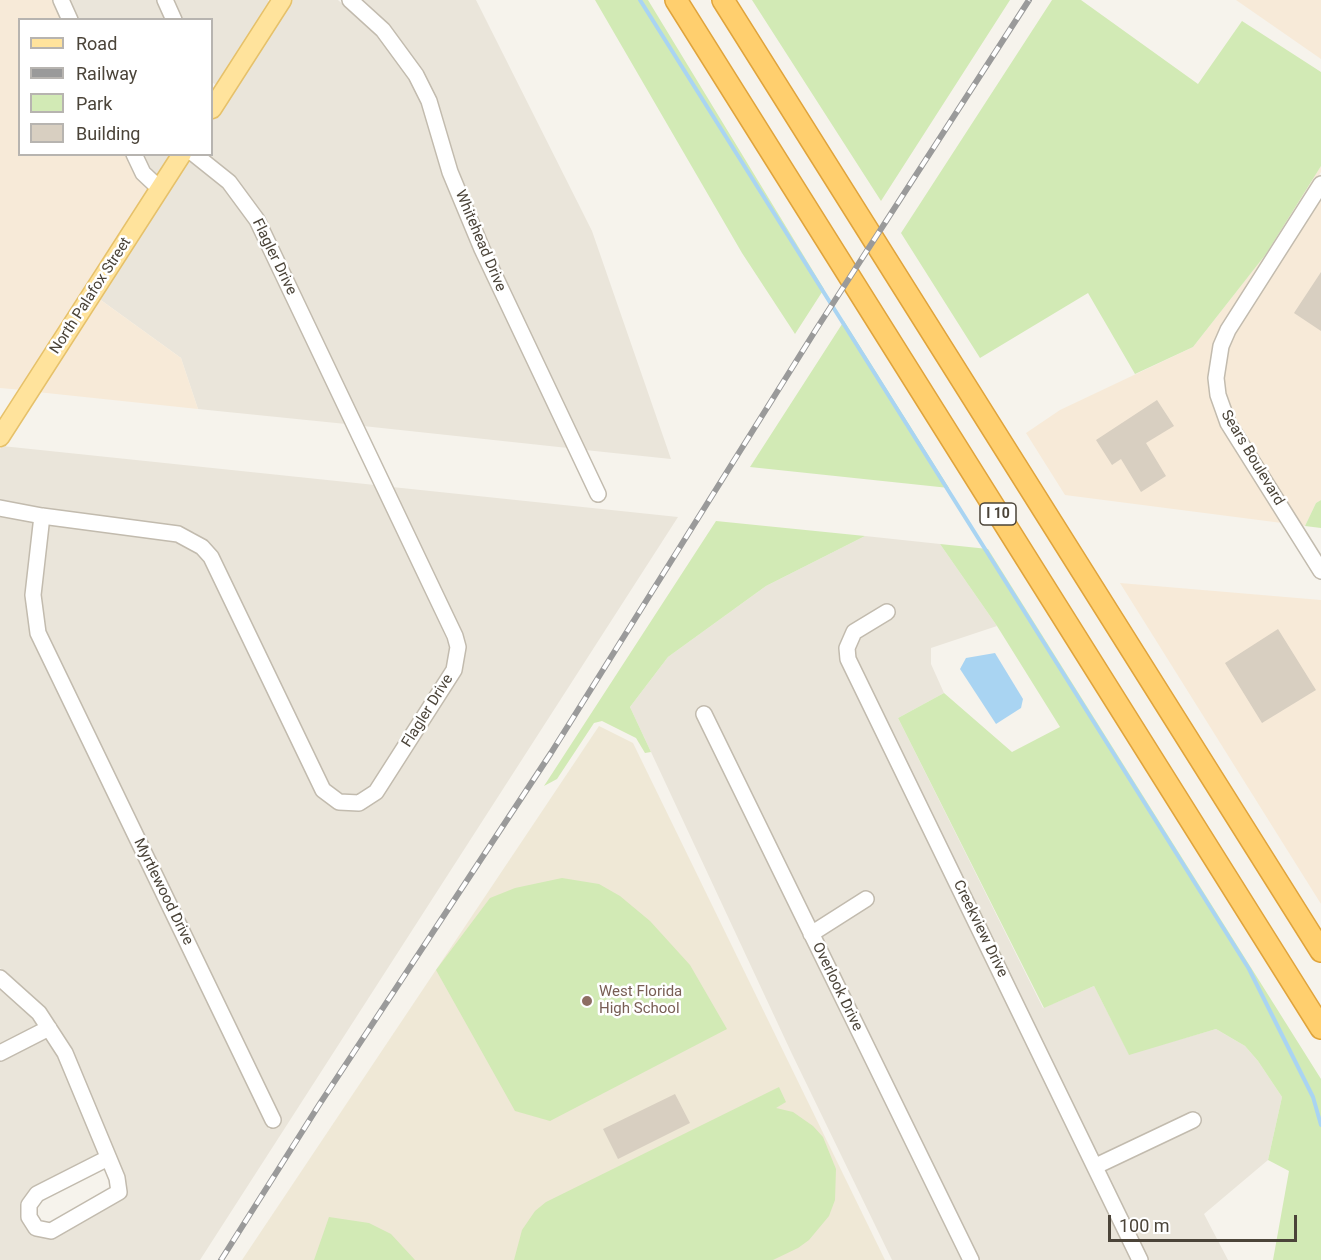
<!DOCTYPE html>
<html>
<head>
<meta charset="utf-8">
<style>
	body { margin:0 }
	#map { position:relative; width:1321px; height:1260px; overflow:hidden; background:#f6f3ec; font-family:Roboto,sans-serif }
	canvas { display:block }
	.legend { position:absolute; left:18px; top:18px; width:195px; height:138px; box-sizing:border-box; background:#fff; border:2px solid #b7b4b0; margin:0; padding:8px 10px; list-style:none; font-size:18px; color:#4b4439 }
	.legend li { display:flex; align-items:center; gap:12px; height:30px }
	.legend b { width:30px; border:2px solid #b7b4b0 }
	.scale { position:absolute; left:1108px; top:1215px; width:189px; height:27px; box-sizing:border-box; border:3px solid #4b4439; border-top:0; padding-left:8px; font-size:18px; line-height:21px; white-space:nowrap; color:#4b4439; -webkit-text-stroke:4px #fff; paint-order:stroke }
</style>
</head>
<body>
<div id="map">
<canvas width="1321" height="1260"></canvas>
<ul class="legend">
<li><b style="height:8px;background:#ffe39c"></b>Road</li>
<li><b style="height:8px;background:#9a9a9a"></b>Railway</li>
<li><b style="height:16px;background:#d2eab5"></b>Park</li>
<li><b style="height:16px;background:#d8cfc1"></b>Building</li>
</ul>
<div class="scale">100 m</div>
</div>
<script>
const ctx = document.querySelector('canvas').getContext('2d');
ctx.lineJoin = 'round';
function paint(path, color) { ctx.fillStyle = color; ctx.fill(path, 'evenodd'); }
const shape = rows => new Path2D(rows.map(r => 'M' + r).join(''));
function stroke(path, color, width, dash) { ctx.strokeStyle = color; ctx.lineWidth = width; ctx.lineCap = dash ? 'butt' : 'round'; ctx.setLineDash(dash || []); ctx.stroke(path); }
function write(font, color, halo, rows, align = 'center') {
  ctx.font = font + ' Roboto,sans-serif'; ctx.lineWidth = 5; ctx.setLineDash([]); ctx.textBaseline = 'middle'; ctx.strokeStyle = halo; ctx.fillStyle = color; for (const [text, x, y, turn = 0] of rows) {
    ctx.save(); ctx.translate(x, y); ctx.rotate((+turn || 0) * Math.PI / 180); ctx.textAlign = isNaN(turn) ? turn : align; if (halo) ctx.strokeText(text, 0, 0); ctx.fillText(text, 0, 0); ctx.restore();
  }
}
paint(shape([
	[69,0,157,0,166,19,78,19],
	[173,0,268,0,271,5,218,87,212,82,212,20,182,19],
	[290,0,338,0,377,35,409,78,422,105,475,252,568,448,363,426,263,216,234,177,207,155,212,154,212,120],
	[361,0,476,0,592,231,671,459,585,450,488,246,457,170,436,99,422,71,389,25],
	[142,155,174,155,158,179],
	[187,159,223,186,251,223,346,424,198,409,181,358,98,298],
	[2,446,375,485,451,649,447,668,371,789,358,797,343,796,329,786,217,553,207,542,195,533,180,527,13,505,0,501,0,449],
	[392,487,678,517,200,1260,0,1260,0,1061,45,1036,58,1056,99,1155,33,1189,32,1234,43,1238,54,1237,116,1203,124,1196,52,1019,0,968,0,515,35,522,26,596,32,636,269,1129,282,1122,45,630,40,594,48,524,176,540,197,552,204,561,317,793,335,808,349,811,371,805,382,795,460,673,464,659,465,645],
	[865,536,940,544,997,626,931,648,931,664,944,693,898,718,1043,1008,1094,986,1129,1054,1216,1029,1245,1046,1258,1061,1282,1097,1268,1160,1204,1214,1228,1260,1148,1260,1105,1169,1202,1122,1197,1111,1099,1157,855,657,854,648,860,637,896,613,890,603,851,627,840,649,841,663,1132,1260,979,1260,821,936,875,900,868,890,815,925,707,705,695,713,963,1260,892,1260,792,1054,630,707,668,657,766,586],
	[0,987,39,1026,0,1046]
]), '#eae5da');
paint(shape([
	[0,0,52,0,62,19,20,20,20,154,125,155,138,178,151,191,23,390,0,388],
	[1236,0,1321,0,1321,59],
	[1321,166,1321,172,1214,344,1210,361,1209,378,1215,413,1282,523,1065,495,1026,433,1060,410,1193,347,1266,254],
	[1321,195,1321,500,1316,503,1305,526,1301,525,1235,419,1229,406,1223,377,1228,347,1234,332],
	[98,298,181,358,198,409,37,392],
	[1120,583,1321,600,1321,904]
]), '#f7ead8');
paint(shape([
	[599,726,633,743,885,1260,242,1260]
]), '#efe8d6');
paint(shape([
	[595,0,648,0,824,289,795,334,742,253],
	[752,0,1010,0,881,201],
	[1052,0,1081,0,1198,84,1242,21,1321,72,1321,166,1266,254,1193,347,1135,374,1088,293,980,358,901,233],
	[844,321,949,488,750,467],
	[1321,500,1321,528,1305,526,1316,503],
	[716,521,865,536,766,586,668,657,630,707,651,752,645,753,636,738,602,721,594,723,557,779,544,786],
	[940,544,988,549,1321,1079,1321,1260,1273,1260,1289,1171,1268,1160,1282,1097,1258,1061,1245,1046,1216,1029,1129,1055,1094,986,1044,1008,898,718,944,693,1012,752,1060,727,997,626],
	[562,878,599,884,620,896,650,921,690,965,727,1029,550,1121,515,1111,436,970,490,898,515,888],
	[779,1087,786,1102,776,1108,793,1112,813,1126,823,1137,836,1169,835,1200,829,1216,809,1240,798,1248,773,1260,514,1260,522,1230,535,1211,546,1202],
	[329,1217,369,1223,391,1234,415,1260,314,1260]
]), '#d2eab5');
paint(shape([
	[995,653,1023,699,1021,708,996,724,960,669,966,658]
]), '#a9d4f2');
stroke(shape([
	[640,0,1249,969,1313,1097,1321,1125]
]), '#a9d4f2', 4);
paint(shape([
	[1321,272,1321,331,1294,313],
	[1157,400,1174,426,1146,443,1166,476,1141,492,1121,459,1112,465,1096,440],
	[1278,629,1316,690,1262,723,1225,663],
	[675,1094,690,1123,618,1159,603,1129]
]), '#d8cfc1');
const minor = shape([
	[61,0,70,20],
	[165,0,174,20],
	[350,0,383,30,416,75,429,101,450,172,482,249,598,494],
	[134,154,143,173,160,189],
	[1321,184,1228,330,1221,346,1216,378,1218,395,1228,423,1321,571],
	[0,508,42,516,178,534,202,547,211,557,323,790,339,802,359,803,376,792,454,670,458,647,455,636,257,220,229,182,194,154],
	[42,516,33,595,38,633,273,1120],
	[887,612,854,632,847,648,848,659,1140,1260],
	[704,714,971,1260],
	[811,934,866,899],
	[0,978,39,1013,65,1053,117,1178,119,1192,51,1231,36,1228,29,1217,29,1205,37,1194,108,1158],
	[0,1053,49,1028],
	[1096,1166,1193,1120]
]);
const major = shape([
	[212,109,282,0],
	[0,437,182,154]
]);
const highway = shape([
	[676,0,1321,1028],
	[723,0,1321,951]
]);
stroke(minor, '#c2bbae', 18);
stroke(major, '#e6c16a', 21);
stroke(highway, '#e0a43c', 24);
stroke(minor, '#fff', 15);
stroke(major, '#ffe39c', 18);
stroke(highway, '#ffcf6e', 21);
const rail = shape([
	[221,1260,319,1105,551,753,817,328,1029,0]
]);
stroke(rail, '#9a9a9a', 6);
stroke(rail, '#fff', 4, [11]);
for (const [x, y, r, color] of [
	[587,1001,6,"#8d6e63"]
]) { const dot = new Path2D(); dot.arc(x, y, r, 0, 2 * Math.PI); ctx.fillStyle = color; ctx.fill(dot); stroke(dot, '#fff', 2); }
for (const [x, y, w] of [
	[998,514,36]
]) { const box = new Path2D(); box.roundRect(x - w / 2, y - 11, w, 22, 4.5); ctx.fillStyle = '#fff'; ctx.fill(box); stroke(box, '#4b4439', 1.5); }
write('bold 14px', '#4b4439', null, [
	["I 10",998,514]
]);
write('15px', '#4b4439', '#fff', [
	["Whitehead Drive",480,241,67],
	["Flagler Drive",274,257,64],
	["North Palafox Street",91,296,-57],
	["Sears Boulevard",1252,458,59],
	["Flagler Drive",428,711,-58],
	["Myrtlewood Drive",163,892,64],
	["Creekview Drive",980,929,64],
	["Overlook Drive",837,987,64]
]);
write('15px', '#785e54', '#fff', [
	["West Florida",599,992],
	["High School",599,1009]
], 'left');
</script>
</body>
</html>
